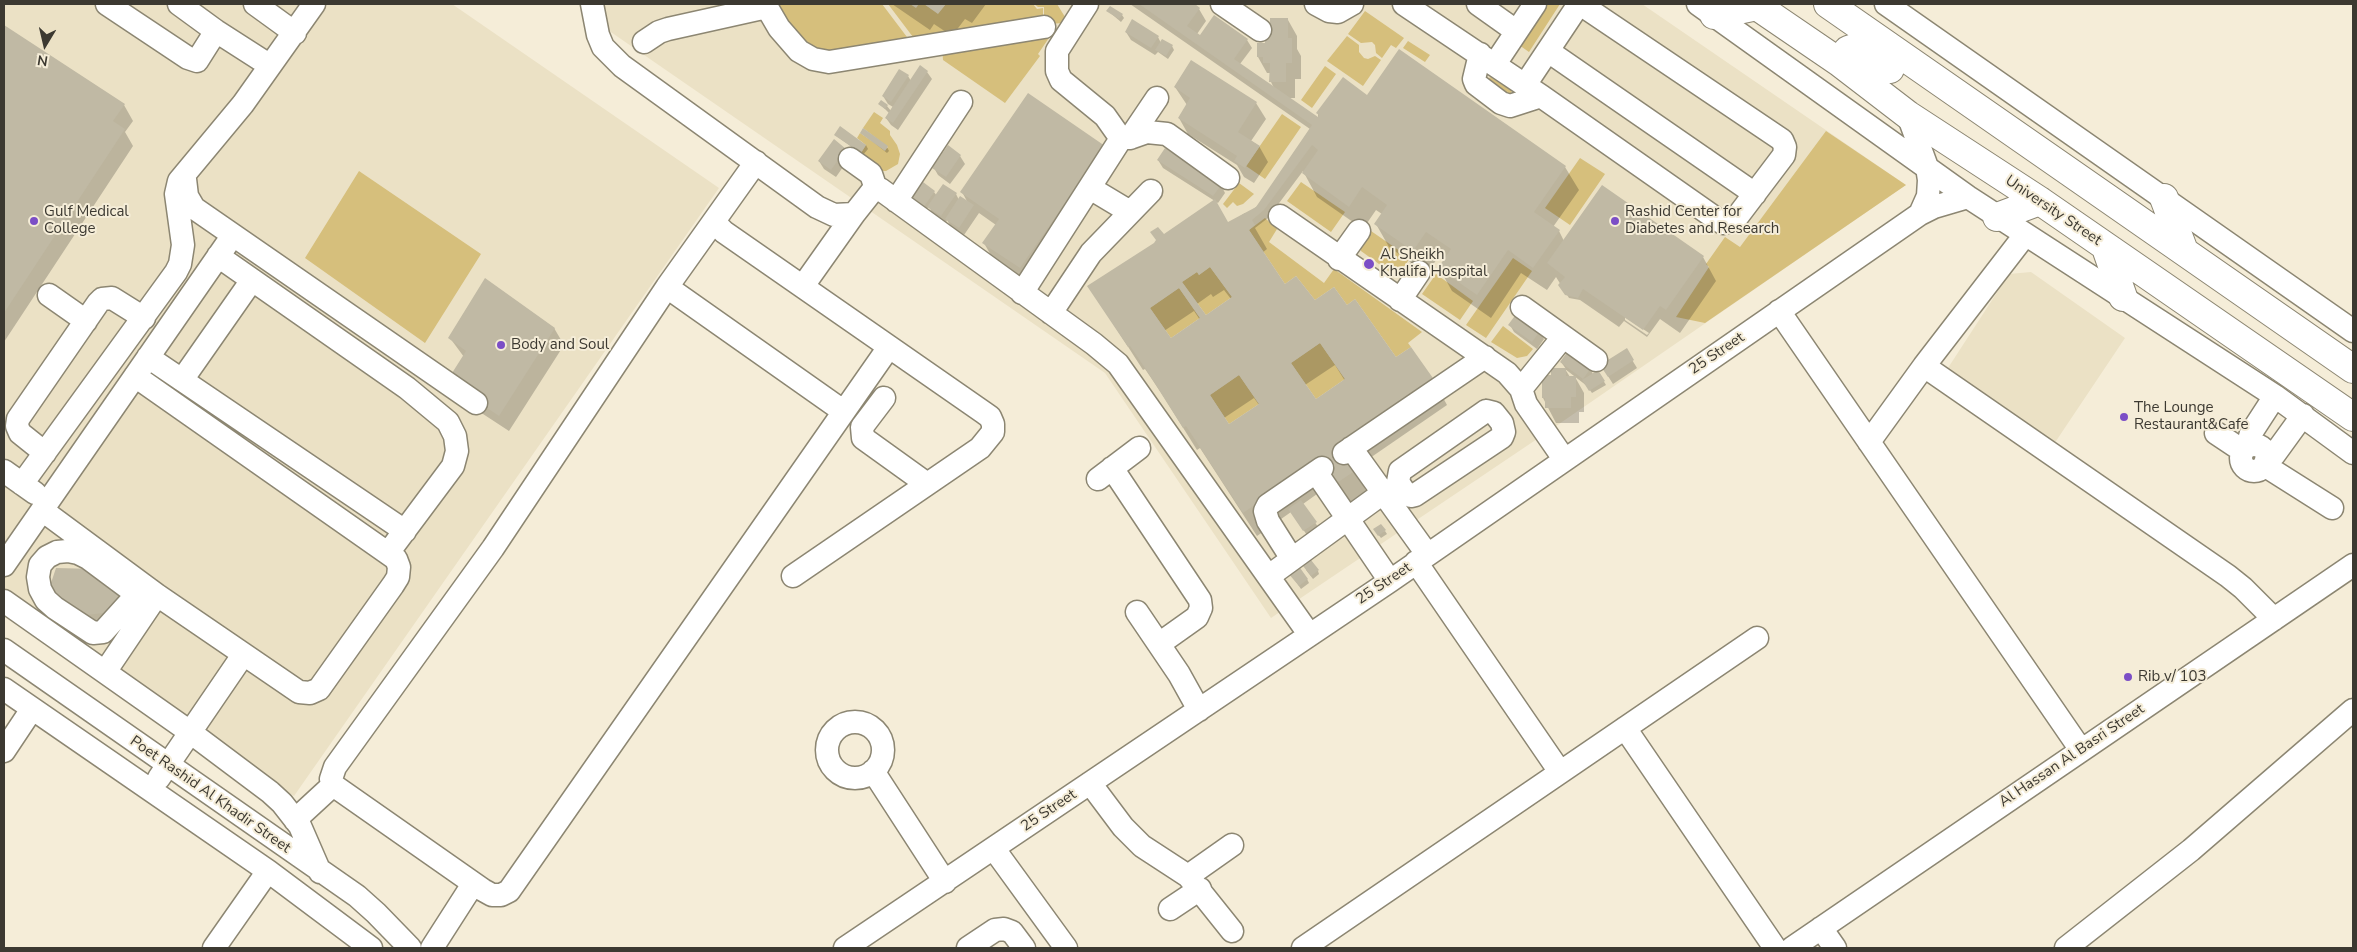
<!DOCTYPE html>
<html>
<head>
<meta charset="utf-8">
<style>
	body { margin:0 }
	#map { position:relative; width:2357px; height:952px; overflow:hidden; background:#f5edd8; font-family:"Nunito Sans",sans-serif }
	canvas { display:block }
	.frame { position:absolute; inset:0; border:5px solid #3c3931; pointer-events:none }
	.north { position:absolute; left:20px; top:20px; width:50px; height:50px; -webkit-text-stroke:4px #f5edd8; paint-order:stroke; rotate:189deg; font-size:14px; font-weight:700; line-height:20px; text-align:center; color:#3c3931 }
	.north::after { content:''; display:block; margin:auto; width:18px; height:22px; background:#3c3931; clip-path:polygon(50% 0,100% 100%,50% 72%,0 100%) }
</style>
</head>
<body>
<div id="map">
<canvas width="2357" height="952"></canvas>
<div class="frame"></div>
<div class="north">N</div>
</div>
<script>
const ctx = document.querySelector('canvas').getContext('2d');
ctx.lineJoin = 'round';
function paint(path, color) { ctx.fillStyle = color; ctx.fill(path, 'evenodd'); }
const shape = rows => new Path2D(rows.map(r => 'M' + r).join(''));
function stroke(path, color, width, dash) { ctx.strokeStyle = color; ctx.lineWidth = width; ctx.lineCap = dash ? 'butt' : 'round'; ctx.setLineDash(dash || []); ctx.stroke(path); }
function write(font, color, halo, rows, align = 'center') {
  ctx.font = font + ' "Nunito Sans",sans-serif'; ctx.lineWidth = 4; ctx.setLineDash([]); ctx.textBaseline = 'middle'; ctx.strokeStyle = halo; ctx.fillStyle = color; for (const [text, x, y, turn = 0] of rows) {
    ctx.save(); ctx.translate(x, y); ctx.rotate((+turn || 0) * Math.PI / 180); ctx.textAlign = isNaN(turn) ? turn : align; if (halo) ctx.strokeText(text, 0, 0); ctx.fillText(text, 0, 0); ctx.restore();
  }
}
paint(shape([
	[4,4,452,4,719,188,294,796,4,594],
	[601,4,1642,4,1906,185,1546,433,1271,618,1105,373,605,28],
	[2031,272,2125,338,2054,444,1946,371,2009,274]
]), '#ebe1c5');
paint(shape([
	[768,4,882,4,913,45,820,58],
	[888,4,910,4,916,8,919,4,924,4,938,13,946,4,1033,4,1037,9,1043,8,1043,25,919,45],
	[1034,4,1057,4,1065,17,1061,23,1044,25,1044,7,1038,7],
	[1547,4,1560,4,1529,52,1519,45],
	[1365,11,1404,38,1396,48,1391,45,1382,58,1376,53,1375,45,1372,42,1361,43,1348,34],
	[1055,29,1038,54,1040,56,1005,103,943,60,942,47],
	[1347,36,1359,45,1359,52,1364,58,1368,59,1375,56,1381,60,1363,86,1327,61],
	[1408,41,1430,55,1425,62,1403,48],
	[1325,66,1336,74,1312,108,1301,100],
	[1490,77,1512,91,1507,98,1486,84],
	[874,112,883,118,880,123,890,131,890,135,897,145,900,154,898,164,886,171,881,171,859,156,866,145,857,138,860,133,885,150,888,147,863,128],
	[1282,114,1301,127,1265,179,1246,166],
	[1826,131,1906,185,1705,323,1676,317,1709,267,1706,264,1725,237,1740,247],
	[1580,158,1605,174,1570,225,1545,208],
	[359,171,481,254,425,343,305,258],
	[1301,182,1345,212,1331,232,1287,201],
	[1239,183,1254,194,1243,204,1237,206,1233,202,1227,208,1223,204],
	[1265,218,1277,229,1269,242,1324,283,1334,269,1422,332,1408,343,1411,347,1396,357,1355,299,1347,305,1334,287,1315,300,1296,276,1285,284,1249,230],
	[1371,231,1410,258,1397,277,1361,251,1360,245],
	[1513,258,1532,271,1486,338,1466,325],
	[1210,267,1232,297,1206,315,1182,282,1197,272,1199,275],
	[1436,274,1473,301,1460,320,1422,294],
	[1179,288,1200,318,1171,338,1150,308],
	[1503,326,1533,349,1527,356,1517,358,1491,342],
	[1320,343,1345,379,1316,399,1291,363],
	[1239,375,1259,404,1229,424,1210,395]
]), '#d6bf7c');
paint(shape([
	[892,4,986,4,972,23,965,19,952,36,934,24,930,30],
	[1130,4,1192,4,1199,9,1206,21,1197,34,1200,36,1247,40,1252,48,1240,64,1274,88,1271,82,1271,73,1267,73,1258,57,1258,45,1266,45,1288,20,1297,36,1297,49,1301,56,1301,79,1295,79,1295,98,1289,98,1318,118,1318,114,1367,96,1565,167,1579,190,1553,227,1559,231,1564,241,1703,257,1716,281,1680,333,1660,319,1647,337,1624,321,1619,327,1580,300,1569,298,1556,277,1547,290,1521,273,1491,318,1452,291,1439,268,1446,258,1440,254,1427,274,1389,247,1376,224,1382,214,1376,210,1363,229,1317,197,1303,171,1268,218,1255,228,1267,249,1262,253,1284,285,1314,302,1346,307,1396,359,1434,381,1447,405,1354,469,1368,494,1348,508,1331,484,1303,504,1320,530,1309,538,1291,512,1257,536,1200,448,1197,450,1162,394,1145,369,1143,370,1089,286,1155,244,1163,235,1228,224,1245,213,1246,215,1261,203,1310,129],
	[1224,290,1231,299,1206,317,1197,304,1211,294,1213,297],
	[1194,311,1200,320,1170,340,1164,331],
	[1625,317,1649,333,1647,335,1625,320],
	[1335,365,1345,381,1316,400,1305,385],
	[1254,398,1259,405,1229,426,1224,418],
	[1108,11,1122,15,1124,18,1121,22],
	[4,27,124,105,133,121,125,132,133,146,4,342],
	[1126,32,1158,37,1161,43,1172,46,1174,50,1168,59,1158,52,1155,55,1131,40],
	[1192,62,1256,103,1266,119,1251,141,1259,146,1268,162,1254,183,1244,177,1237,165,1188,134,1179,118,1187,105,1175,87],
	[927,72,932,79,898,130,891,125,886,118,889,113,880,104,887,106,891,111,893,107,888,104,883,96,908,76,911,81],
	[862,133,887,147,889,151,887,153],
	[835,135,866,145,868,149,863,155],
	[1104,147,1029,284,993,259,984,243,996,225,979,213,964,235,951,227,947,220,946,223,933,215,929,206,926,210,915,203,934,192,937,196,956,194,959,200,968,203,962,192],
	[960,156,965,164,950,184,938,175,934,168],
	[850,157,836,177,824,169,819,161],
	[1158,160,1221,185,1225,193,1218,203,1163,168],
	[1510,325,1539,331,1544,339,1537,349,1514,332],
	[554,328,564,345,509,431,457,397,464,357,450,338],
	[1626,350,1637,368,1613,384,1606,373],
	[1561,362,1590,369,1593,374,1598,372,1606,385,1592,393,1587,386,1565,369,1570,377,1575,377,1584,393,1584,412,1579,412,1579,423,1556,423,1543,398,1552,376,1566,369],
	[1385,531,1387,534,1381,538,1377,533],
	[57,569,97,570,130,597,89,632],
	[1306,570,1318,571,1319,574,1313,579],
	[1292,576,1307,579,1309,583,1301,589]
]), '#0003');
paint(shape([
	[924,4,946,4,938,14],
	[1139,4,1195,4,1200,8,1187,26,1200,35,1214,15,1248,39,1234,59,1318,117,1319,115,1316,113,1343,77,1367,95,1399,49,1566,166,1534,212,1560,230,1533,268,1508,250,1477,295,1438,268,1451,249,1426,232,1413,251,1374,224,1387,205,1362,187,1349,207,1302,173,1318,150,1312,145,1264,210,1252,220,1255,225,1249,230,1285,284,1296,276,1315,300,1334,287,1347,305,1355,299,1396,357,1411,347,1435,381,1339,447,1356,470,1334,485,1317,462,1243,513,1186,426,1183,428,1147,371,1130,346,1128,347,1087,286,1154,243,1156,240,1150,232,1158,227,1164,234,1215,199,1228,222,1256,207,1312,125],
	[1210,267,1232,297,1206,315,1182,282,1197,272,1199,275],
	[1179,288,1200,318,1171,338,1150,308],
	[1320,343,1345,379,1316,399,1291,363],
	[1239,375,1259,404,1229,424,1210,395],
	[1110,6,1123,14,1119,19,1106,11],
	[1270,18,1288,18,1288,38,1292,38,1292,63,1286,63,1286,82,1269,82,1270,63,1263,63,1263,57,1257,57,1257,43,1265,43,1265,37,1270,37],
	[1132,19,1159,36,1151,48,1125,32],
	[4,25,125,104,113,121,125,129,4,313],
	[1162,39,1173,45,1166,56,1155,50],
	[1191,60,1257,102,1238,132,1260,146,1245,168,1234,161,1237,156,1178,118,1190,98,1174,87],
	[920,65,928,71,893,123,885,118],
	[899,69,909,75,891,102,882,96],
	[1028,93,1105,146,1020,268,982,243,999,219,960,192],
	[881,100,888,105,885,109,878,104],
	[840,126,866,145,861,153,834,135],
	[863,128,888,146,885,151,860,133],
	[834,139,846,149,831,170,818,161],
	[948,145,961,155,946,177,932,168],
	[1165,148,1222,184,1213,196,1157,160],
	[923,182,935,191,923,208,911,199],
	[943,184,957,193,941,216,927,207],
	[1602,185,1704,256,1666,310,1660,306,1643,330,1583,289,1578,298,1565,295,1558,285,1565,277,1547,263],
	[960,196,974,205,959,228,945,219],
	[485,278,555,328,499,416,447,381,466,351,448,338],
	[1517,313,1540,331,1532,342,1508,325],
	[1627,348,1634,360,1608,377,1600,365],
	[1568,351,1591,368,1583,379,1560,362],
	[1551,368,1566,368,1566,376,1576,376,1576,397,1571,397,1571,408,1545,408,1545,398,1542,398,1542,375,1551,375],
	[1598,370,1605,381,1589,391,1582,380],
	[1301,500,1317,522,1303,531,1288,509],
	[1381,524,1386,530,1378,536,1373,529],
	[1311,560,1319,570,1311,576,1303,566],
	[1298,565,1308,579,1299,586,1288,573],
	[56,568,98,569,99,582,121,588,119,611,79,616,63,608,50,586]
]), '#c0b9a4');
const minor = shape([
	[107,4,188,58,197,61,216,31],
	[179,4,216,31,269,65],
	[255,4,295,33],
	[592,4,598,35,603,47,622,66,817,207,834,215,854,214],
	[765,4,779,28,799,51,813,59,829,62,1044,27],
	[1087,4,1057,51,1057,71,1061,80,1105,116,1117,133,1122,137,1130,138,1147,132,1167,134,1228,178],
	[1222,4,1260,30],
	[1316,4,1329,11,1338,12,1352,4],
	[1404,4,1541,96,1718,220,1723,223,1734,221,1784,155,1785,147,1782,140,1580,4],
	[1478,4,1516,31],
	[1698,4,1968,197,2275,396,2353,453],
	[1886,4,2353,331],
	[644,42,659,32,668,29,767,7],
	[1548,51,1755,194],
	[1480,54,1474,79,1476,84,1501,103,1510,106,1541,96],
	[1495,64,1535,4],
	[1525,85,1579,4],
	[1908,115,1927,167,1929,180,1928,196,1920,214],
	[1130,138,1157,98],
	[850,159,871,174,876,189],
	[756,162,667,287,493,548,335,767,331,779,333,785,483,890,492,895,501,895,509,891,889,347],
	[185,179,187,196,194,208,476,403],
	[1090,188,1130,212],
	[896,201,961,102],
	[1280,216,1507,373,1521,389,1526,404,1564,459],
	[714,222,724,232,983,412,990,417,993,424,993,432,980,448,793,576],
	[218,256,407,388,448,422,455,436,457,451,453,466,388,553],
	[1339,259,1359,231],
	[803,286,854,214,873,190,880,189,1094,344,1118,364,1309,634],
	[667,287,843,411],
	[1022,293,1122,137],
	[49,295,86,321],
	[1400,300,1419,272],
	[1522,307,1596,360],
	[1779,311,2081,750],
	[1051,313,1091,253,1151,191],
	[148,357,405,531],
	[1924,366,2228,576,2243,588,2274,619],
	[182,380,252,280],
	[1521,389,1563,337],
	[884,398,862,427,863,438,927,484],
	[1486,411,1494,413,1502,423,1504,432,1502,437,1415,495,1411,496,1404,491,1398,482,1400,471,1486,411],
	[2216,433,2243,451],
	[1869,442,1924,366,2025,235],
	'2241 458a13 13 0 1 1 26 0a13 13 0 1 1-26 0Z',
	[2247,447,2251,433,2275,396],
	[1351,448,1427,554],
	[45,453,20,433,17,426,18,419,98,303,102,299,112,298,144,318],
	[1344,453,1485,357],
	[2266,460,2274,455,2303,415],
	[2264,465,2332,508],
	[1112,468,1200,600,1201,608,1197,617,1159,644],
	[4,471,35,493],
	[1316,472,1390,581],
	[1098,479,1139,448],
	[22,484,176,272,180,264,183,245,176,194,179,181,243,104,314,4],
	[42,510,157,595,299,692,310,693,319,689,393,585,398,577,399,567,396,559,135,376],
	[68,551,78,553,88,558,131,590,132,600,103,632,93,633,55,608,46,600,40,589,38,577,40,565,47,557,57,552,68,551],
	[1292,559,1268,521,1265,511,1268,505,1322,468],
	[1416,562,1560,772],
	[4,565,233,235],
	[1269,576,1383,493],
	[4,601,190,732,270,792,282,803,300,826,320,872],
	[1137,612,1179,674,1199,710],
	[4,650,357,896,376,913,410,948],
	[105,672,157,595],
	[4,689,268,871,371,948],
	'827 750a28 28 0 1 1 56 0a28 28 0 1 1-56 0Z',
	[1625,728,1775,948],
	[4,751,32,709],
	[873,771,945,882],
	[159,778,243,655],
	[1090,783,1123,827,1142,846,1188,876,1232,931],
	[295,820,333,785],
	[994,849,1066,948],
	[1188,876,1232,845],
	[1170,909,1200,889],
	[1821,928,1835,948],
	[214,948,268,871],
	[432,948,473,884],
	[845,948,1390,581,1920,214,1934,207,1968,197],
	[968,948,995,930,1004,929,1012,932,1024,948],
	[1303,948,1757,638],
	[1792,948,2353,565],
	[2066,948,2191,850,2353,710]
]);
const major = shape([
	[1754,4,1839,62,1908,115,2040,201,2353,417],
	[1828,4,2353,369],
	[1714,15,1757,6],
	[1839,62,1848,50,1854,48,1860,48,1890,69],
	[2164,198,2184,251],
	[1997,217,2040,201],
	[2106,248,2123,297]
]);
stroke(minor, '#8c8672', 25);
stroke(major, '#8c8672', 30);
stroke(minor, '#fff', 22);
stroke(major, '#fff', 28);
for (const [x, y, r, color] of [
	[34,221,5,"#7b4ec6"],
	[1615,221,5,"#7b4ec6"],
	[1369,264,6,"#7b4ec6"],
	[501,345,5,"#7b4ec6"],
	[2124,417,5,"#7b4ec6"],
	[2128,677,5,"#7b4ec6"]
]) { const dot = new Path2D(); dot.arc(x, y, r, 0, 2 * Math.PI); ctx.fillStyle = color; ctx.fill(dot); stroke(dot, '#f5edd8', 2); }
write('15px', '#3c3931', '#f5edd8', [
	["University Street",2053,211,34],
	["25 Street",1717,354,-34],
	["25 Street",1384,584,-34],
	["Al Hassan Al Basri Street",2072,756,-34],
	["Poet Rashid Al Khadir Street",210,795,35],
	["25 Street",1049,811,-34]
]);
write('15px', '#3c3931', '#f5edd8', [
	["Gulf Medical",44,212],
	["College",44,229],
	["Rashid Center for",1625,212],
	["Diabetes and Research",1625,229],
	["Al Sheikh",1380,255],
	["Khalifa Hospital",1380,272],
	["Body and Soul",511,345],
	["The Lounge",2134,408],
	["Restaurant&Cafe",2134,425],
	["Rib v/ 103",2138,677]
], 'left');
</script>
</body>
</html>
